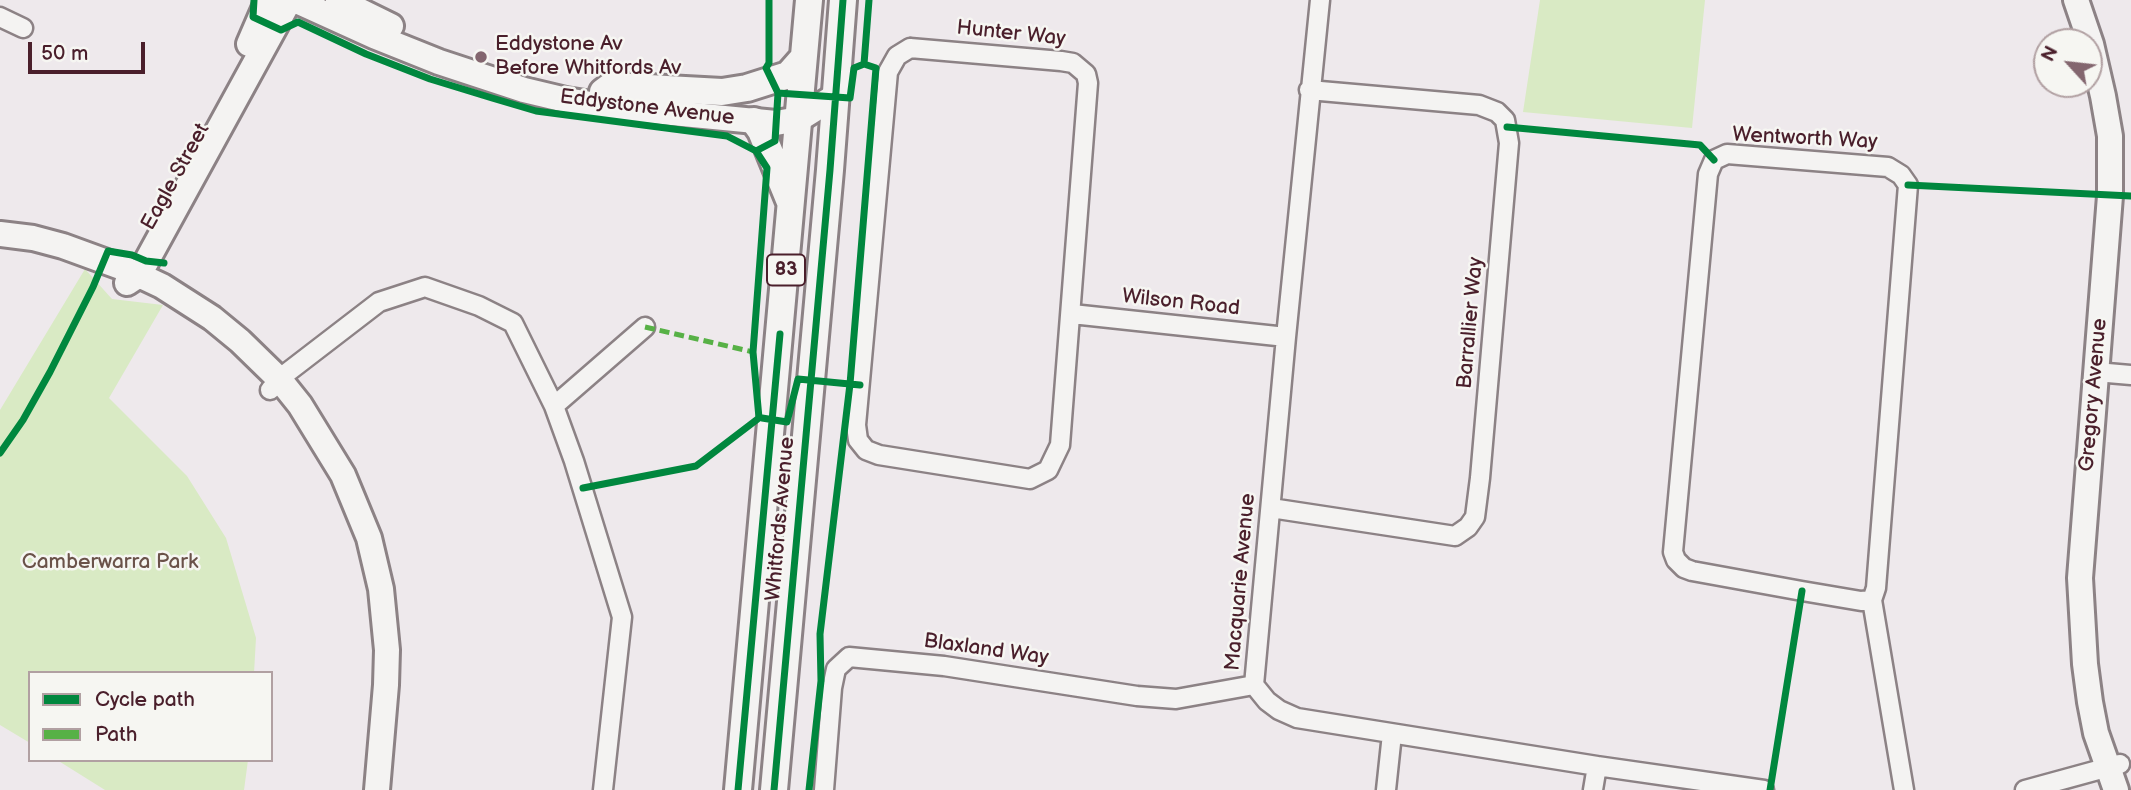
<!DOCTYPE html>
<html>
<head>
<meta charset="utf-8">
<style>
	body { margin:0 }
	#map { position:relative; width:2131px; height:790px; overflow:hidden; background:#eee9ec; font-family:"Balsamiq Sans",sans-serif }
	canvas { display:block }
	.legend { position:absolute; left:28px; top:671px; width:245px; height:91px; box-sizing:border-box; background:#f6f6f2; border:2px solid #b1a0a2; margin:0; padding:9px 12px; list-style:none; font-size:21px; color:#4a1f2b }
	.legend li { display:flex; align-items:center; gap:14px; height:35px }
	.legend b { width:35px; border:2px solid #b1a0a2 }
	.north { position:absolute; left:2033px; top:28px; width:70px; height:70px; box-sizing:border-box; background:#f6f6f2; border:2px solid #b1a0a2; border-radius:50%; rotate:297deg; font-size:19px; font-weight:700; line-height:28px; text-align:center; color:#4a1f2b }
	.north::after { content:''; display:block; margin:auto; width:24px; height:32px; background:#83666f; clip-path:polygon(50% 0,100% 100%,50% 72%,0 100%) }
	.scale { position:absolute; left:28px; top:42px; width:117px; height:32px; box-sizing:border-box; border:4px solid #4a1f2b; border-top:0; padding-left:9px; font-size:21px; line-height:24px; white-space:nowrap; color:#4a1f2b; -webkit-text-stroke:5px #f6f6f2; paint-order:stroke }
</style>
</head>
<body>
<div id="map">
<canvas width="2131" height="790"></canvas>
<ul class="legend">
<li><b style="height:9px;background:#00873e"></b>Cycle path</li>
<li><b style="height:9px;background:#57b146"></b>Path</li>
</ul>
<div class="north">N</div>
<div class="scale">50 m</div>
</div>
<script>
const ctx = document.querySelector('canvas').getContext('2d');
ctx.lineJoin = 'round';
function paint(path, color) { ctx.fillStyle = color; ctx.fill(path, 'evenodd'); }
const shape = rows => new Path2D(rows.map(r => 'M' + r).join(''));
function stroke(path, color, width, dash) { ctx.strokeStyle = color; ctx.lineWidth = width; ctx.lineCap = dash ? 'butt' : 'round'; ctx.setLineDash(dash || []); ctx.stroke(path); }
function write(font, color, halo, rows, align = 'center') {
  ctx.font = font + ' "Balsamiq Sans",sans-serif'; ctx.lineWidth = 5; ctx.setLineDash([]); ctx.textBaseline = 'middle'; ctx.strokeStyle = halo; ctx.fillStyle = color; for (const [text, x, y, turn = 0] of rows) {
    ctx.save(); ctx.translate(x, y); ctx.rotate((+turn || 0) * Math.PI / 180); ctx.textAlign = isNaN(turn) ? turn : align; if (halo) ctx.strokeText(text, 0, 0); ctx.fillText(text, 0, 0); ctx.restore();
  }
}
paint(shape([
	[1540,0,1705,0,1692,128,1523,112],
	[85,269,112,299,163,305,109,398,187,476,226,538,256,638,254,673,30,673,30,743,0,725,0,410],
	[57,760,248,760,244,790,105,790]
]), '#d9eac4');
const street = shape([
	[1320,0,1286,337,1254,685,1267,701,1279,710,1297,718,1597,766,1764,790],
	[0,17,23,28],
	[910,48,1061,61,1073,63,1086,74,1088,83,1060,445,1048,470,1030,479,879,455,866,450,858,440,856,425,888,72,897,56,910,48],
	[1072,314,1286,337],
	[2096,372,2131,375],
	[270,390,284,375,379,302,425,287,479,306,513,323,554,406,574,461,622,617,603,790],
	[554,406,645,327],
	[1271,508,1455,536,1468,527,1475,517,1480,478,1509,143,1505,120,1497,112,1479,105,1309,90],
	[1872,600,1861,601,1802,591,1692,571,1684,568,1676,560,1673,552,1708,174,1714,160,1727,154,1888,167,1901,175,1908,185,1876,588,1872,600,1904,790],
	[824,790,832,688,836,669,849,657,944,666,1137,696,1176,699,1254,685],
	[1386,790,1392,734],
	[1593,790,1597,766],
	[2025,790,2120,764]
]);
const secondary = shape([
	[338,0,391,26],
	[2076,0,2091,44,2103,96,2110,136,2110,196,2080,578,2085,664,2090,702,2096,733,2116,790],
	[299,2,374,36,439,62,524,90,566,100,610,107,776,123,799,119,834,97],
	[249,44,268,0],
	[0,234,33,238,63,246,126,269,162,286,212,318,240,341,280,380,300,405,343,475,369,538,381,589,387,650,386,685,377,790],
	[127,283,139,275,288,3]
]);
const primary = shape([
	[603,92,611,86,722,92,747,88,788,75,803,58],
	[754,121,761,131,790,202],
	[738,790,809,0],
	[774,790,830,170,843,0]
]);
stroke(street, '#8c8285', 23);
stroke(secondary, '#8c8285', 30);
stroke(primary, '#8c8285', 32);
stroke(street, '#f4f3f2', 18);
stroke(secondary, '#f4f3f2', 24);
stroke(primary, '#f4f3f2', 26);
stroke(shape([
	[645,327,753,352]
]), '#57b146', 5, [10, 5]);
stroke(shape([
	[254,0,253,17,281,30,298,22,366,54,430,79,492,98,536,111,727,136,756,151,767,168,753,352,759,418],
	[778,93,850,98,854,68,864,64],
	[1507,127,1700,145,1714,160],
	[756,151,775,141,778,93,766,68,769,63,769,0],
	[1908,185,2131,196],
	[762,418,787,422,798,379,860,385],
	[0,453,23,420,50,372,93,287,108,251,132,255,146,261,164,263],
	[583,488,696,466,759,418],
	[738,790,780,334],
	[774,790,830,170,843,0],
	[809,790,821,681,820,634,850,384,876,68,864,64,869,0],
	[1770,790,1802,591]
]), '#00873e', 7);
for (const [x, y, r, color] of [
	[481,57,7,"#83666f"]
]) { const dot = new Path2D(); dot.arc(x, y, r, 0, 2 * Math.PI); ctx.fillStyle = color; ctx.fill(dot); stroke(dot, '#f6f6f2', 2.5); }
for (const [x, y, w] of [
	[786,270,38]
]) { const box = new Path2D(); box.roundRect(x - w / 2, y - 15.5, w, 31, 5); ctx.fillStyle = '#f6f6f2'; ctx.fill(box); stroke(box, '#4a1f2b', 2); }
write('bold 19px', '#4a1f2b', null, [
	["83",786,270]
]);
write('21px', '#4a1f2b', '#f6f6f2', [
	["Hunter Way",1011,34,6],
	["Eddystone Avenue",647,108,7],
	["Wentworth Way",1805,139,3],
	["Eagle Street",176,177,-61],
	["Wilson Road",1181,303,6],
	["Barrallier Way",1471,323,-85],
	["Gregory Avenue",2094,395,-85],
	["Whitfords Avenue",781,519,-85],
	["Macquarie Avenue",1241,582,-85],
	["Blaxland Way",986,650,8]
]);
write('21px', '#4a1f2b', '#f6f6f2', [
	["Eddystone Av",495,45],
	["Before Whitfords Av",495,69]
], 'left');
write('21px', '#6a5249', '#f6f6f2', [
	["Camberwarra Park",110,563]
]);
</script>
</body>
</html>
